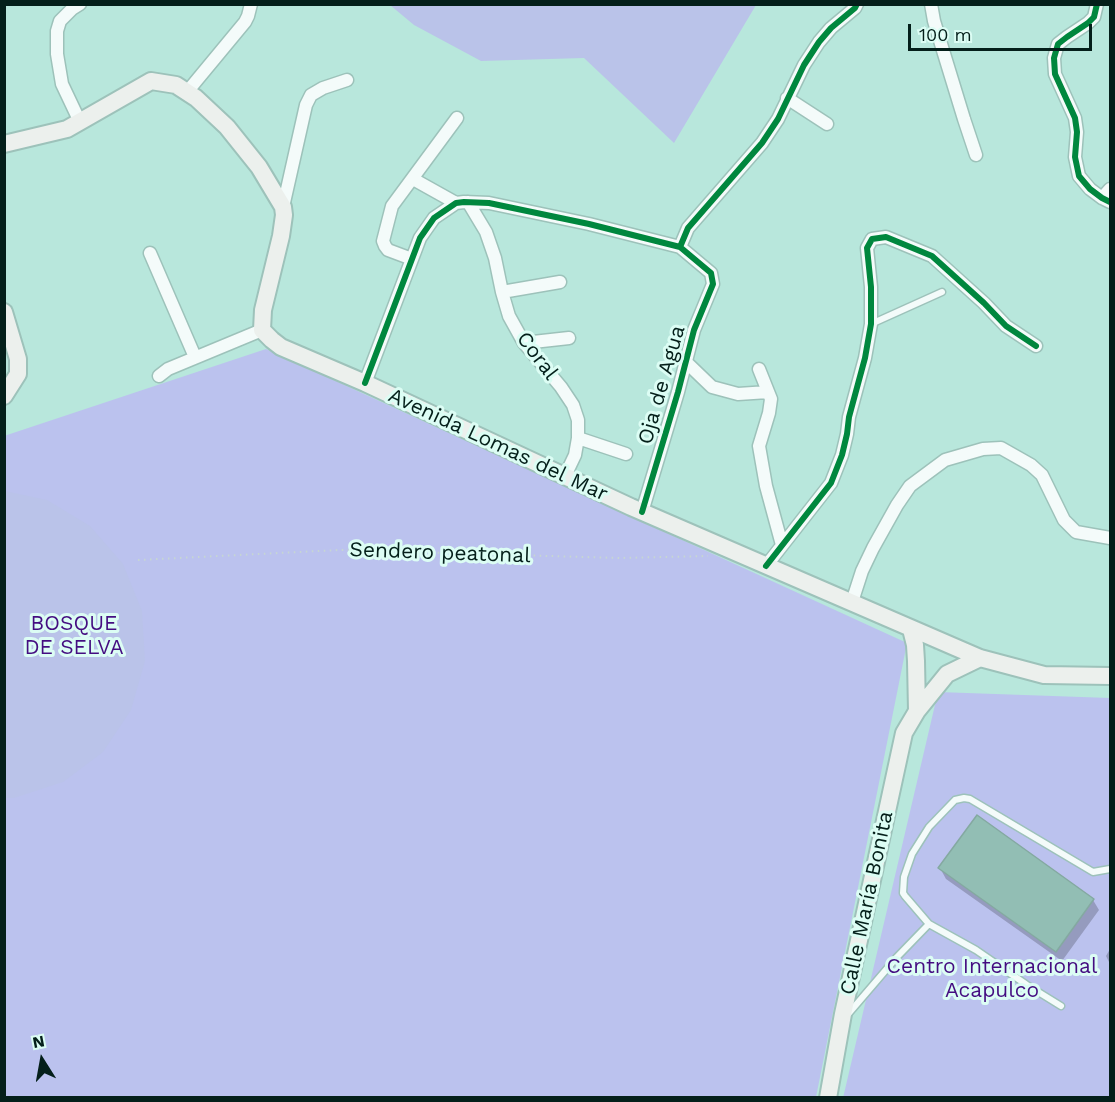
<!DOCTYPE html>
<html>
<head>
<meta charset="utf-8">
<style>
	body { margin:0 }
	#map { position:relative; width:1115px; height:1102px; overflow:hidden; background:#b8e7dc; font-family:"Work Sans",sans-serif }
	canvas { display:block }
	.frame { position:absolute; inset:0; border:6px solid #041f1a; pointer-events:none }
	.north { position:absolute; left:12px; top:1030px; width:60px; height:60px; -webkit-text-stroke:4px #dcfdf4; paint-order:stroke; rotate:349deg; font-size:16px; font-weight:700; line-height:24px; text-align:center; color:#041f1a }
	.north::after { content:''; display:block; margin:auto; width:21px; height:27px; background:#041f1a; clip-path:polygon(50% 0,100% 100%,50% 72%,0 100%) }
	.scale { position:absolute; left:908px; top:24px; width:184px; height:27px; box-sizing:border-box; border:3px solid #041f1a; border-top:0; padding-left:8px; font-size:18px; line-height:21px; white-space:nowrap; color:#041f1a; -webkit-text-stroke:4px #dcfdf4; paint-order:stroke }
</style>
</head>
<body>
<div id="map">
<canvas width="1115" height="1102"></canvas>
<div class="frame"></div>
<div class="north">N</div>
<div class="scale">100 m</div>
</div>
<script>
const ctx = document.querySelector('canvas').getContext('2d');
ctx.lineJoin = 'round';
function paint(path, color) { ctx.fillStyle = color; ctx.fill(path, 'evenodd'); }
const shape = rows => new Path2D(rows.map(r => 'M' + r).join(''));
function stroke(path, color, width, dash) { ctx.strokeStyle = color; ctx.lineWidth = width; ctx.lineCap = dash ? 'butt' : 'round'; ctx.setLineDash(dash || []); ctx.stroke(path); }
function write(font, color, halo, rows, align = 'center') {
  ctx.font = font + ' "Work Sans",sans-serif'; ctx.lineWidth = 6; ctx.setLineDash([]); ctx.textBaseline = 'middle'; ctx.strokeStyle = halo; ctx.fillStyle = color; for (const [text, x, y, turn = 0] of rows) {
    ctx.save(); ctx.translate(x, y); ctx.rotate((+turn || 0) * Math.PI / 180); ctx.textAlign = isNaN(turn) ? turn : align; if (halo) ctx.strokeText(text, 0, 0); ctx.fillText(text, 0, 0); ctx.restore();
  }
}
paint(shape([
	[266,349,907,643,816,1097,5,1097,4,436],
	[938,692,1110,698,1110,1097,843,1098]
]), '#bbc2ee');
paint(shape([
	[390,5,756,5,674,143,584,58,481,61,414,25],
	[5,491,47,500,90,526,123,564,142,611,145,661,131,710,103,752,63,782,14,798,4,798]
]), '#bac3e9');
paint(shape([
	[940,868,1093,900,1099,910,1062,961,946,879],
	[1110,949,1110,964,1106,956]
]), '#0003');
const building = shape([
	[977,815,1094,899,1056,952,938,868,977,815]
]);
paint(building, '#92beb4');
stroke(building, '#84a9a1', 1.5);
const lane = shape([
	[871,324,942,292],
	[1061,1006,1027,985,976,950,929,924,905,896,903,893,904,877,912,854,929,827,955,800,964,798,970,799,1093,872,1110,869],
	[849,1013,897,957,929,924]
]);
const street = shape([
	[931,4,934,21,964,119,976,155],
	[1097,4,1094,17,1088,23,1067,37,1058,44,1054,58,1055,74,1075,118,1077,132,1075,157,1079,176,1090,189,1102,198,1110,202],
	[187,92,245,22,248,16,251,4],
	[787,98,827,124],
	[80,122,62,84,57,54,57,31,60,21,72,9,80,4],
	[413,179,456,203],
	[1102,198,1110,189],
	[468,202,486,232,495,258,502,292,509,316,524,343,561,387,573,405,578,420,578,438,575,455,565,476],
	[283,207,306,105,311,95,323,88,347,80],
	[680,247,688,228,762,143,778,119,804,65,819,42,831,28,855,8,857,4],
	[150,253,195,357],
	[412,259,388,250,385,246,383,241,392,206,457,118],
	[502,292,560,282],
	[524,343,569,338],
	[686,362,712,387,738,394,768,392],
	[759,369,771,399,769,413,759,446,766,486,782,545],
	[159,376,168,369,262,330],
	[365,383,420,238,434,218,456,203,464,202,489,203,589,224,680,247,711,273,713,284,694,330,678,392,642,512],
	[578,438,626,454],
	[766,566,831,483,842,455,847,434,849,417,865,358,871,324,871,287,867,248,872,239,886,237,932,256,984,303,1006,326,1036,346],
	[852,602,862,571,873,548,897,505,910,486,945,460,983,449,1001,448,1031,465,1042,475,1064,520,1076,532,1110,538]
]);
const secondary = shape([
	[4,144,67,129,151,81,176,85,196,98,227,127,259,167,283,207,284,215,281,236,263,310,262,330,272,340,281,347,365,383,631,507,980,658,1044,675,1110,676],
	[4,312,18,359,18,374,4,396],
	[911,629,915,645,916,661,917,711],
	[828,1098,843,1014,904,733,917,711,947,674,980,658]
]);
stroke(lane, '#9dc2ba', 9);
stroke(street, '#9dc2ba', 15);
stroke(secondary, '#9dc2ba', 20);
stroke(shape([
	[138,560,339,550,619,558,708,556]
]), '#c6d6d2', 2, [1.5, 4.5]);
stroke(lane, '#f4fbfa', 6);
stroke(street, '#f4fbfa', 12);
stroke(secondary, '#ecf0ed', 16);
stroke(shape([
	[1097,4,1094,17,1088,23,1067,37,1058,44,1054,58,1055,74,1075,118,1077,132,1075,157,1079,176,1090,189,1102,198,1110,202],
	[680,247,688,228,762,143,778,119,804,65,819,42,831,28,855,8,857,4],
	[365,383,420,238,434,218,456,203,464,202,489,203,589,224,680,247,711,273,713,284,694,330,678,392,642,512],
	[766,566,831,483,842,455,847,434,849,417,865,358,871,324,871,287,867,248,872,239,886,237,932,256,984,303,1006,326,1036,346]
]), '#00873e', 6);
write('21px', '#041f1a', '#dcfdf4', [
	["Coral",537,356,53],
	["Oja de Agua",662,385,-74],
	["Avenida Lomas del Mar",498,445,25],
	["Sendero peatonal",440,553,2],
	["Calle María Bonita",867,903,-78]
]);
write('21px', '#440d81', '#dcfdf4', [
	["BOSQUE",74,624],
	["DE SELVA",74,648],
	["Centro Internacional",992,967],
	["Acapulco",992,991]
]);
</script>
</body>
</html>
